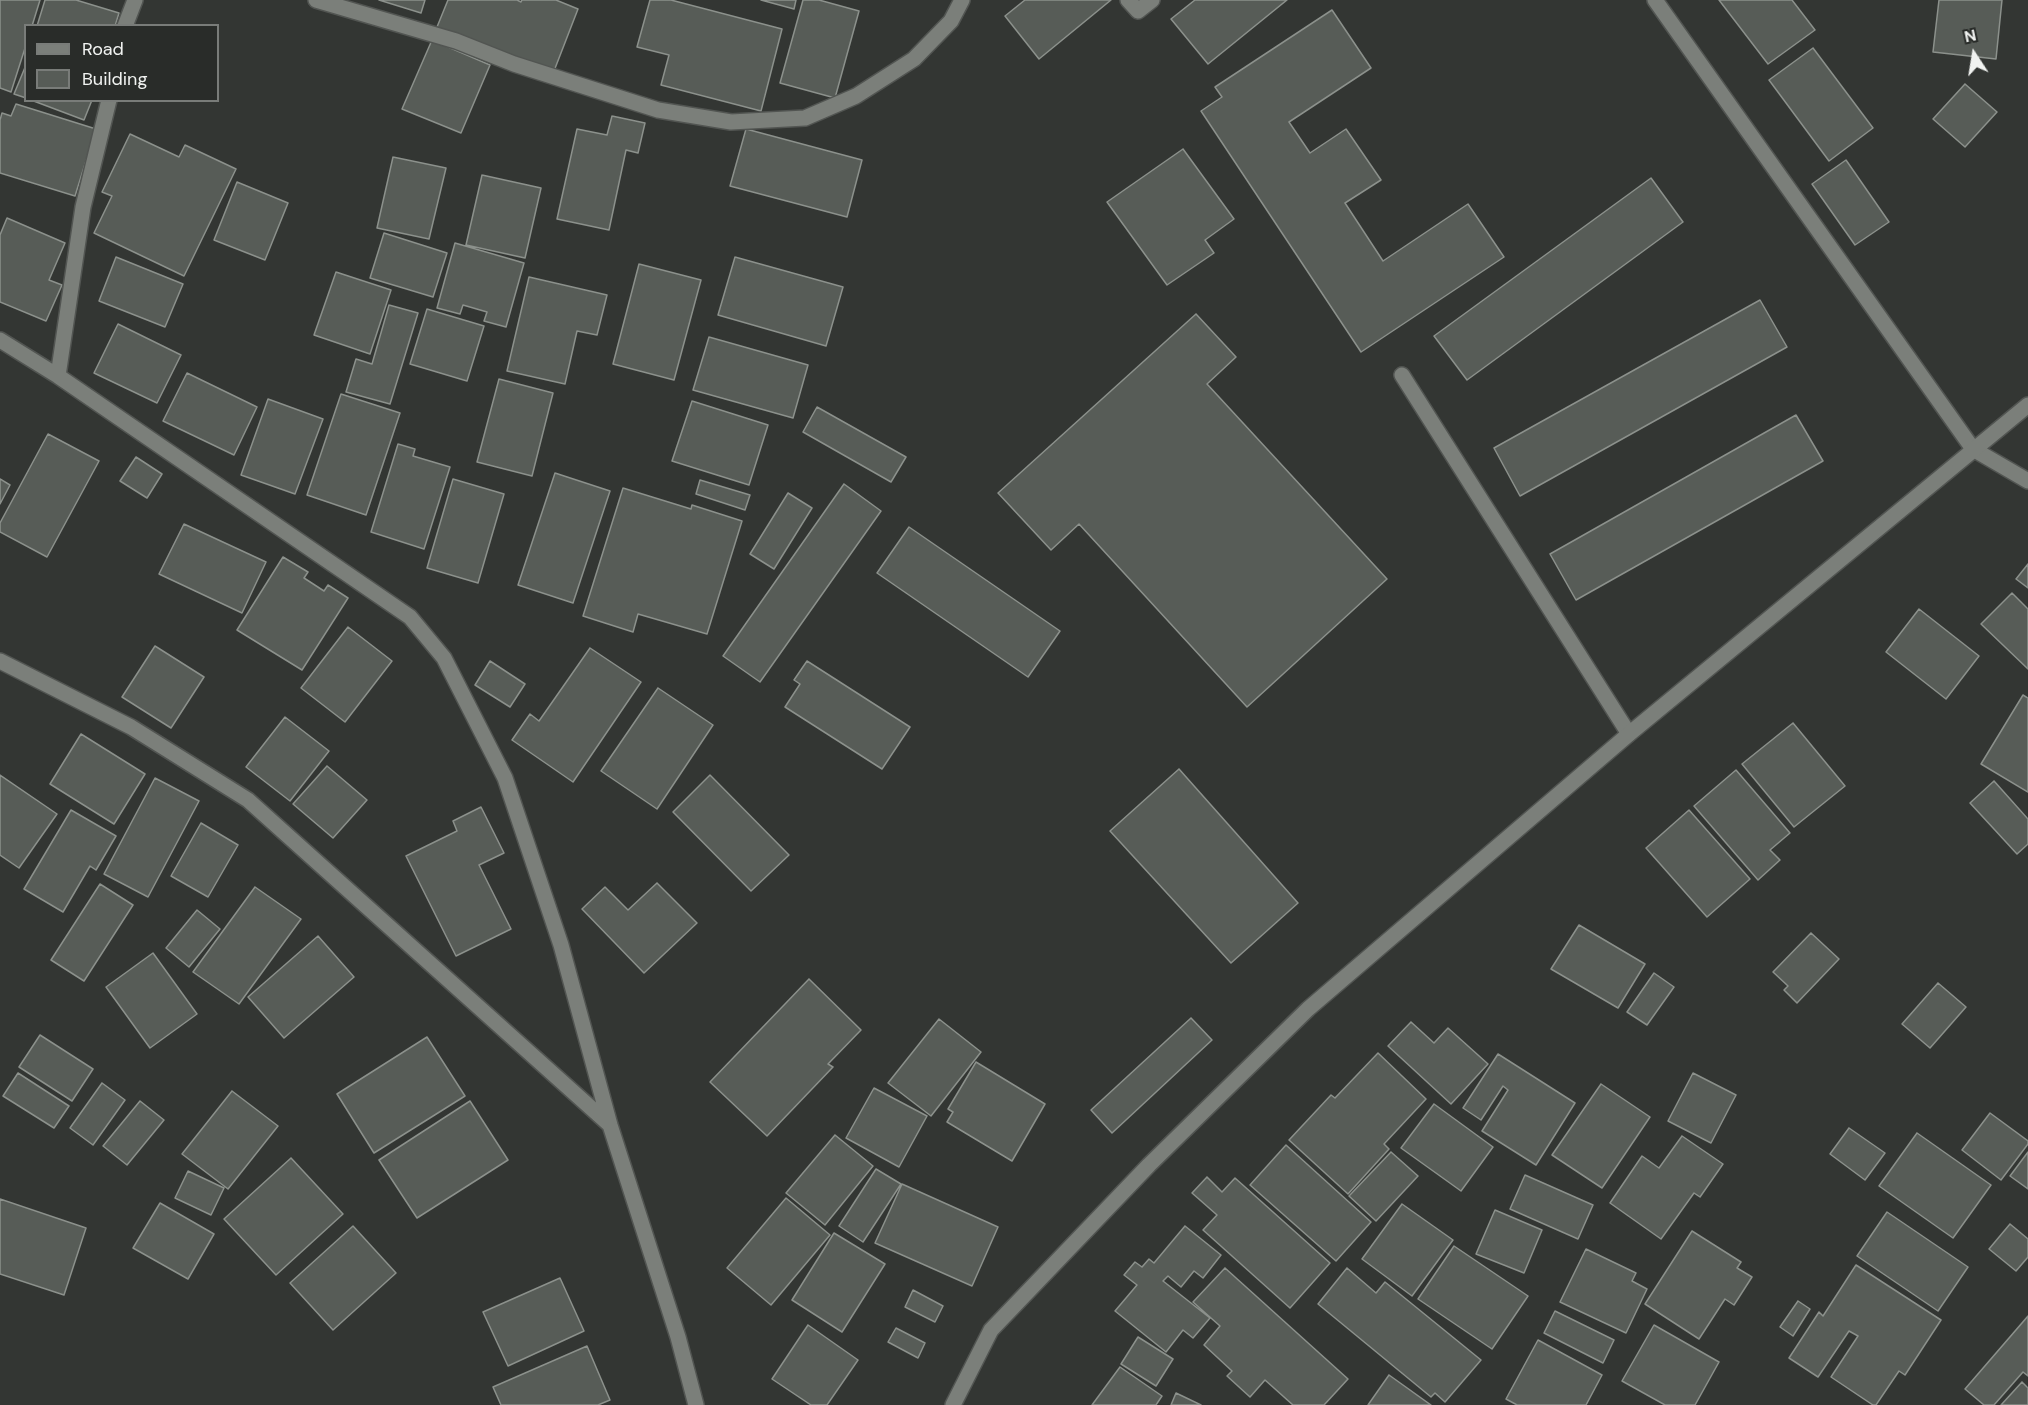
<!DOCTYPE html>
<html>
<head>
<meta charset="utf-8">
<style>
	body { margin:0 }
	#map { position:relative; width:2028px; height:1405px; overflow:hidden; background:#333633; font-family:"DM Sans",sans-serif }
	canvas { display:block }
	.legend { position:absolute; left:24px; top:24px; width:195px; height:78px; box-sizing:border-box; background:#292c29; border:2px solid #797c79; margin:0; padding:8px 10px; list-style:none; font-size:18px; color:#f1f3f1 }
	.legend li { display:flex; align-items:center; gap:12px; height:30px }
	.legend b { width:30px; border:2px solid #797c79 }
	.north { position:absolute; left:1944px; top:24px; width:60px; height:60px; -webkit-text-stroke:4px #292c29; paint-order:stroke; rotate:348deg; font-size:16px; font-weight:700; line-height:24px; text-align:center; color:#f1f3f1 }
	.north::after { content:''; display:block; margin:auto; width:21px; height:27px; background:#f1f3f1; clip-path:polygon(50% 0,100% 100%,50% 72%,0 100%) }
</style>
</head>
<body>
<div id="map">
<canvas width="2028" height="1405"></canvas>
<ul class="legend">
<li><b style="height:8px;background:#7b7f7a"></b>Road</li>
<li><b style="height:16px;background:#575c57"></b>Building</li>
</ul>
<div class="north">N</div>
</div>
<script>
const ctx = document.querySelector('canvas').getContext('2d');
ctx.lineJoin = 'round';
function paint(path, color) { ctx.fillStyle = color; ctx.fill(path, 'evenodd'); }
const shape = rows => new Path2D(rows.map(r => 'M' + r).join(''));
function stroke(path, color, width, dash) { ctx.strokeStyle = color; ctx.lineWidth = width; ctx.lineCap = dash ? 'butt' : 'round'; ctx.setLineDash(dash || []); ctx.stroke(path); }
const building = shape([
	[0,0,40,0,32,26,26,26,26,45,11,92,0,88,0,0],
	[45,0,76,0,119,13,115,26,37,26,45,0],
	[379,0,425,0,421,13,379,0],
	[448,0,517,0,521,2,522,0,556,0,578,9,554,71,514,64,437,27,448,0],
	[650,0,671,0,782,29,761,111,661,85,669,55,637,47,650,0],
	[761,0,796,0,794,9,761,0],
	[803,0,819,0,859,11,835,98,780,83,803,0],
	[1025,0,1111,0,1039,59,1005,16,1025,0],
	[1195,0,1287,0,1208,64,1171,19,1195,0],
	[1719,0,1792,0,1815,30,1768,64,1719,0],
	[1939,0,2002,0,1996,59,1933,52,1939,0],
	[1332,10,1371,68,1289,122,1310,153,1346,129,1381,180,1345,203,1383,261,1468,204,1504,257,1361,352,1201,111,1222,97,1215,87,1332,10],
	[432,40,490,65,461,133,402,109,432,40],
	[1813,48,1873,128,1829,161,1769,80,1813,48],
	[26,65,26,98,14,94,26,65],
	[1965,84,1997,112,1965,147,1933,119,1965,84],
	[31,100,92,100,84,120,31,100],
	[16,104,96,129,75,196,0,173,0,120,2,113,11,116,16,104],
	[612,116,645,123,638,153,626,150,609,230,557,219,577,129,607,135,612,116],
	[746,129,862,160,847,217,730,186,746,129],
	[130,134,179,157,185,145,236,169,184,276,94,233,112,196,102,192,130,134],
	[1183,149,1234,219,1205,240,1214,253,1167,285,1107,202,1183,149],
	[393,157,446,168,429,239,377,228,393,157],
	[1846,160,1889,222,1855,245,1812,184,1846,160],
	[482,175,541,188,525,258,466,245,482,175],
	[1651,178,1683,222,1467,380,1434,336,1651,178],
	[237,182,288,203,265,260,214,240,237,182],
	[7,218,65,243,49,280,62,285,46,321,0,302,0,235,7,218],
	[384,233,447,253,433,297,370,278,384,233],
	[455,243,524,263,506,327,484,321,487,312,463,305,460,314,437,308,455,243],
	[116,257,183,284,165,327,99,301,116,257],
	[735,257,843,287,826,346,718,315,735,257],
	[639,264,701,280,674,380,613,364,639,264],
	[336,272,391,290,370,354,314,335,336,272],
	[529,277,607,295,597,335,577,331,565,384,507,371,529,277],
	[1760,300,1787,347,1520,496,1494,448,1760,300],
	[389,305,418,313,390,404,346,392,356,359,372,364,389,305],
	[427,309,484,326,467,381,410,364,427,309],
	[1196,314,1236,357,1207,384,1387,579,1247,707,1079,524,1051,550,998,493,1196,314],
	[118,324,181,355,157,403,94,373,118,324],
	[709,337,808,365,793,418,693,390,709,337],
	[187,373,257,407,234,455,163,421,187,373],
	[499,379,553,393,532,476,477,462,499,379],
	[341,394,400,413,366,515,307,495,341,394],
	[268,399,323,419,295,494,241,475,268,399],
	[692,401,768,425,749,485,672,461,692,401],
	[817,407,906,457,891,482,803,432,817,407],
	[1796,415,1823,461,1576,600,1550,554,1796,415],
	[48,434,99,461,47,557,0,532,0,523,48,434],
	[398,444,415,449,413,456,450,467,424,549,371,532,398,444],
	[136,457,162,474,147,498,120,481,136,457],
	[555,473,610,491,573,603,518,585,555,473],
	[0,479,10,485,0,504,0,479],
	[453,479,504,494,478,583,427,568,453,479],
	[700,480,750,495,745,510,696,494,700,480],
	[844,484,881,511,760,682,723,656,844,484],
	[623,488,691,509,692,505,742,521,707,634,638,614,633,632,583,616,623,488],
	[788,493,812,508,774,569,750,554,788,493],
	[184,524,266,562,242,613,159,574,184,524],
	[909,527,1060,631,1028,677,877,573,909,527],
	[283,557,308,572,304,578,324,591,328,585,348,598,302,670,237,630,283,557],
	[2028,564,2028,588,2016,579,2028,564],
	[2012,593,2028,609,2028,669,1981,624,2012,593],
	[1919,609,1979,656,1946,699,1886,652,1919,609],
	[348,627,392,661,345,722,301,688,348,627],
	[155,646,204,677,171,728,122,697,155,646],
	[590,648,641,682,573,782,512,740,530,714,539,721,590,648],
	[490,661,525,684,510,707,475,685,490,661],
	[807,661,910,727,882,769,785,707,800,684,794,680,807,661],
	[658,688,713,725,657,809,601,771,658,688],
	[2023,695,2028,698,2028,792,1981,764,2023,695],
	[285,717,329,751,290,801,246,767,285,717],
	[1793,723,1845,786,1794,827,1742,764,1793,723],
	[81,734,145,774,114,824,50,784,81,734],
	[327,766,367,800,333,838,293,804,327,766],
	[1179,769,1298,903,1231,963,1110,831,1179,769],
	[1736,770,1790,833,1770,850,1780,860,1758,880,1694,806,1736,770],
	[0,775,57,814,19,868,0,855,0,775],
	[710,775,789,855,751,891,673,812,710,775],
	[155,778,199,801,148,897,104,874,155,778],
	[1994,781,2028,819,2028,844,2017,854,1970,803,1994,781],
	[481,807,504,853,479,865,511,929,456,956,406,856,457,831,453,821,481,807],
	[71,810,116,836,96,870,90,866,63,912,24,889,71,810],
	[1689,810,1750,879,1707,917,1646,848,1689,810],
	[201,823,238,845,208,897,171,876,201,823],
	[657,883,697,923,644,973,582,909,605,887,628,910,657,883],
	[100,884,133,905,84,981,51,960,100,884],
	[255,887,301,919,239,1004,193,972,255,887],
	[197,910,220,929,189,967,166,948,197,910],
	[1579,925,1645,964,1618,1008,1551,969,1579,925],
	[1811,933,1839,959,1797,1003,1784,990,1788,986,1773,972,1811,933],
	[318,936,354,977,284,1038,248,997,318,936],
	[153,953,197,1014,150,1048,106,987,153,953],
	[1654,973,1674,987,1647,1025,1627,1012,1654,973],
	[809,979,861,1030,828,1064,833,1067,767,1136,710,1082,809,979],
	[1938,983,1966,1007,1930,1048,1902,1024,1938,983],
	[1191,1018,1212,1040,1112,1133,1091,1110,1191,1018],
	[939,1019,981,1052,931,1116,888,1083,939,1019],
	[1411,1022,1434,1043,1448,1028,1488,1064,1451,1104,1388,1046,1411,1022],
	[40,1035,93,1069,72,1101,19,1067,40,1035],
	[427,1037,465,1096,374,1153,337,1094,427,1037],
	[1378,1053,1426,1099,1384,1144,1389,1149,1348,1194,1289,1140,1331,1095,1335,1098,1378,1053],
	[1498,1054,1575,1103,1536,1165,1482,1131,1508,1090,1503,1086,1481,1120,1463,1108,1498,1054],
	[976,1062,1045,1104,1012,1161,947,1122,953,1112,948,1109,976,1062],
	[18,1073,69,1106,54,1128,3,1096,18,1073],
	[1693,1073,1736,1095,1711,1143,1668,1121,1693,1073],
	[102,1083,125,1100,93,1145,70,1128,102,1083],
	[1601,1084,1650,1117,1602,1188,1552,1155,1601,1084],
	[874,1088,927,1116,899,1167,846,1138,874,1088],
	[232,1091,278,1126,228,1189,182,1154,232,1091],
	[140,1101,164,1120,127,1165,103,1146,140,1101],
	[470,1101,508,1160,417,1218,379,1160,470,1101],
	[1434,1104,1493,1147,1461,1191,1401,1148,1434,1104],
	[1990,1113,2028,1141,2028,1144,2001,1180,1962,1150,1990,1113],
	[1849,1128,1885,1153,1865,1180,1830,1154,1849,1128],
	[1917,1133,1991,1185,1953,1238,1879,1186,1917,1133],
	[835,1135,873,1166,825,1225,786,1193,835,1135],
	[1682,1136,1723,1164,1700,1197,1694,1193,1661,1239,1610,1203,1642,1156,1659,1168,1682,1136],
	[1286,1145,1371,1222,1336,1261,1250,1185,1286,1145],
	[1391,1152,1418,1176,1376,1221,1349,1196,1391,1152],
	[2028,1152,2028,1189,2010,1176,2028,1152],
	[291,1158,343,1214,276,1275,224,1219,291,1158],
	[876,1169,901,1184,863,1242,839,1226,876,1169],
	[188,1171,224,1188,211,1215,175,1198,188,1171],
	[1525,1175,1593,1205,1578,1239,1510,1209,1525,1175],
	[1207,1177,1222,1192,1235,1178,1330,1263,1290,1308,1203,1230,1217,1215,1192,1193,1207,1177],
	[902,1184,998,1227,972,1286,875,1243,902,1184],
	[786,1198,830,1235,771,1305,727,1268,786,1198],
	[0,1199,86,1228,64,1295,0,1274,0,1199],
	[160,1203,214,1234,188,1279,133,1248,160,1203],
	[1402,1204,1453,1240,1412,1296,1362,1259,1402,1204],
	[1495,1210,1542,1230,1524,1273,1476,1254,1495,1210],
	[1887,1212,1968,1267,1938,1311,1857,1256,1887,1212],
	[2010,1224,2028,1239,2028,1257,2016,1271,1989,1249,2010,1224],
	[353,1226,396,1273,333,1330,290,1283,353,1226],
	[1185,1226,1221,1255,1203,1278,1194,1271,1181,1287,1168,1276,1163,1281,1210,1318,1193,1338,1183,1330,1166,1352,1115,1311,1137,1285,1124,1275,1135,1262,1142,1267,1149,1259,1154,1263,1185,1226],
	[1692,1231,1741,1262,1737,1268,1752,1277,1734,1305,1725,1299,1699,1339,1645,1304,1692,1231],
	[834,1233,885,1264,842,1332,792,1300,834,1233],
	[1454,1246,1528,1296,1492,1349,1418,1299,1454,1246],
	[1586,1249,1636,1273,1632,1281,1647,1289,1626,1333,1560,1302,1586,1249],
	[1856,1265,1941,1320,1905,1375,1899,1371,1876,1405,1873,1405,1831,1377,1858,1336,1849,1331,1818,1377,1789,1358,1819,1312,1823,1316,1856,1265],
	[1225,1268,1348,1379,1324,1405,1293,1405,1265,1380,1250,1397,1227,1376,1232,1371,1204,1345,1220,1326,1193,1302,1225,1268],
	[1347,1268,1376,1293,1385,1282,1481,1360,1445,1402,1435,1393,1431,1397,1318,1304,1347,1268],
	[560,1278,584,1331,508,1366,483,1312,560,1278],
	[913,1290,943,1306,935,1322,905,1307,913,1290],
	[1798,1301,1810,1309,1793,1336,1780,1327,1798,1301],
	[1555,1311,1614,1340,1603,1363,1544,1333,1555,1311],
	[2028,1316,2028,1376,2023,1372,1994,1405,1984,1405,1965,1389,2028,1316],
	[808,1325,858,1360,827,1405,811,1405,772,1379,808,1325],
	[1654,1325,1719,1362,1695,1405,1665,1405,1622,1381,1654,1325],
	[896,1328,925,1343,918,1358,888,1342,896,1328],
	[1138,1337,1173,1359,1156,1386,1121,1364,1138,1337],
	[1538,1340,1602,1375,1586,1405,1517,1405,1506,1399,1538,1340],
	[587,1346,610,1400,598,1405,501,1405,493,1387,587,1346],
	[1120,1367,1162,1396,1156,1405,1092,1405,1120,1367],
	[1389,1375,1431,1405,1368,1405,1389,1375],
	[2022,1382,2028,1388,2028,1405,2001,1405,2022,1382],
	[1176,1393,1201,1405,1171,1405,1176,1393]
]);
paint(building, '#575c57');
stroke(building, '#8c918c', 1.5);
const minor = shape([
	[316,0,456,41,514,64,658,110,731,122,805,118,856,96,914,59,951,21,962,0],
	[1128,0,1138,11,1152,0],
	[1655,0,1973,449,2028,481],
	[125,26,135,0],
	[0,340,58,376,410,617,444,658,505,778,561,945,610,1125,678,1337,696,1405],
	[1402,375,1629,734],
	[58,376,83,207,109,100],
	[0,661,131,727,248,800,610,1125]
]);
const secondary = shape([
	[953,1405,991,1330,1149,1165,1308,1009,1629,734,2028,405]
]);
stroke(minor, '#525552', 18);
stroke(secondary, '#525552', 18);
stroke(minor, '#7b7f7a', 15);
stroke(secondary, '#7b7f7a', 15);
</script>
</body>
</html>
